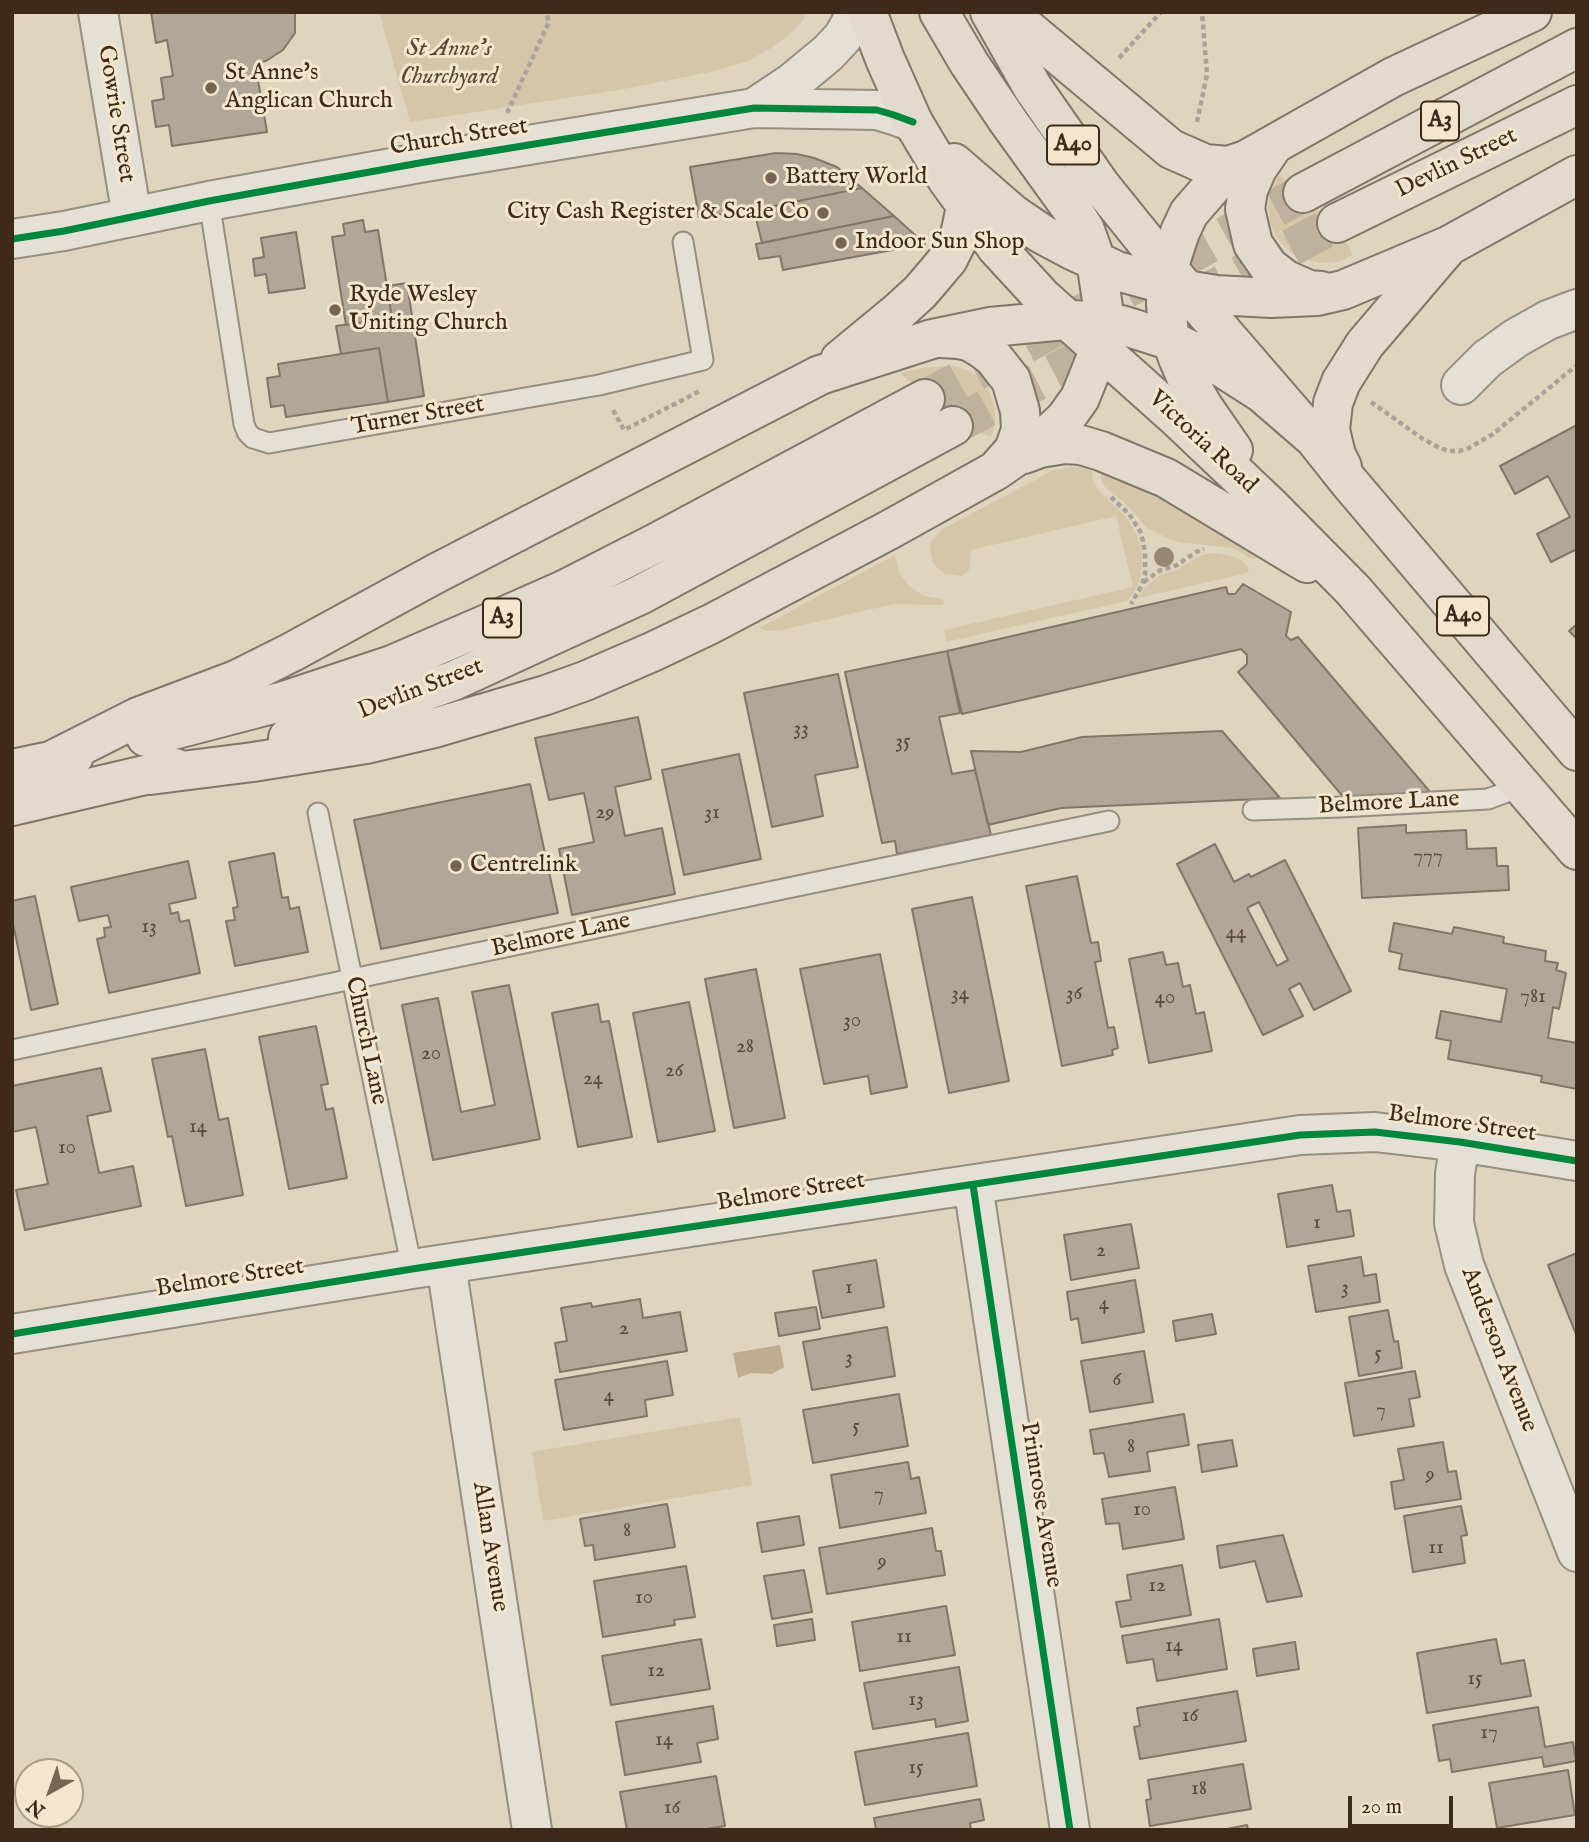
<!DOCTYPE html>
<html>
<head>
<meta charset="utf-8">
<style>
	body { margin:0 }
	#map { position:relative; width:1589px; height:1842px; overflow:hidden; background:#dfd4be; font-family:"IM FELL English",serif }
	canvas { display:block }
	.frame { position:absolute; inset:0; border:14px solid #3e291a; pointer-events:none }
	.north { position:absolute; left:14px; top:1758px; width:70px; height:70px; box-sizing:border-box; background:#f3e6cc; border:2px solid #ab9a85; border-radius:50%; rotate:220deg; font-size:19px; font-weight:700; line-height:28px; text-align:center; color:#3e291a }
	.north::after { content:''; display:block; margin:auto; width:24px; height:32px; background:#766553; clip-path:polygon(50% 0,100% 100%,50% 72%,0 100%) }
	.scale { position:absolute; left:1348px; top:1796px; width:105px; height:32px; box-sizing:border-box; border:4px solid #3e291a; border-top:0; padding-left:9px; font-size:21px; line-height:24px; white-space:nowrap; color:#3e291a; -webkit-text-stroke:5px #f3e6cc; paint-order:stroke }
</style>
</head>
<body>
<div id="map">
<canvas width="1589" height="1842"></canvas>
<div class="frame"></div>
<div class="north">N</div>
<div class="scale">20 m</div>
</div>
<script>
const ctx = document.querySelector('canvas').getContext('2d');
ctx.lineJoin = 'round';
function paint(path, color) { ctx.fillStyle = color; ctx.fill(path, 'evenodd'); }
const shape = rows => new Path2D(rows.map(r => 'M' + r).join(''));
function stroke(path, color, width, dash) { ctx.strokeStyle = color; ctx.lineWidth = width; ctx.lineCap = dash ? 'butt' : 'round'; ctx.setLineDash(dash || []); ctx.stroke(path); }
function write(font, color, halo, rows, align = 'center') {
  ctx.font = font + ' "IM FELL English",serif'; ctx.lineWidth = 6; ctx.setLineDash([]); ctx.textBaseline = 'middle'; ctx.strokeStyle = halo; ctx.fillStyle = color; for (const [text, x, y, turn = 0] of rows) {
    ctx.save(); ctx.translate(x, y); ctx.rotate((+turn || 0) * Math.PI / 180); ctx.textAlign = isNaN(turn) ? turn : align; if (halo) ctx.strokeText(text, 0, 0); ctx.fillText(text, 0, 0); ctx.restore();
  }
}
paint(shape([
	[379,12,805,12,804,19,789,35,771,48,748,61,715,71,619,90,410,122],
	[1279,175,1309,203,1330,219,1341,231,1353,255,1337,262,1320,263,1301,258,1292,253,1283,245,1275,235,1270,222,1268,206,1270,193],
	[1303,219,1304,230,1300,250,1279,232],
	[945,366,955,366,969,371,983,380,988,387,995,408,995,423,991,437,963,425,900,373,924,368],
	[937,373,945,375,948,380,948,386,941,392,929,384,932,376],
	[1079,466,1092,467,1093,480,1098,490,1126,517,1136,533,1142,553,1142,564,1139,583,1134,592,1127,601,946,642,944,630,1133,587,1116,516,971,550,970,568,966,573,961,576,945,574,937,568,932,560,930,550,931,541,941,530,1054,470],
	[1100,469,1176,505,1254,553,1258,557,1252,559,1232,548,1180,542,1169,539,1147,528,1126,504,1104,486,1101,478],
	[1214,553,1236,557,1247,565,1249,569,1247,573,1138,598,1143,589,1160,575,1178,569,1202,555],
	[895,555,899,572,909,586,924,596,942,599,944,601,943,605,894,604,781,630,767,631,759,628],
	[740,1417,752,1485,543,1521,532,1452]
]), '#d6c6a9');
paint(shape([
	[780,1345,784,1367,772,1374,751,1373,738,1378,733,1353]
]), '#bfad91');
const building = shape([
	[151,12,295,12,295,33,283,50,266,61,255,63,267,132,172,146,169,125,156,127,152,101,164,99,161,78,173,76,167,40,156,43,151,12],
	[776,153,797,154,814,158,837,167,862,188,754,210,699,217,690,167,776,153],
	[862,188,894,216,762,243,754,210,862,188],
	[894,216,925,244,783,270,780,256,759,259,756,244,894,216],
	[363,220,365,232,378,230,392,318,346,325,332,237,345,235,343,224,363,220],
	[296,232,305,288,269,293,266,274,255,276,253,259,264,257,261,238,296,232],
	[407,283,424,396,388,402,379,348,341,354,336,326,392,318,387,286,407,283],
	[379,348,388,402,286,417,284,405,271,407,267,378,280,376,278,364,379,348],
	[1577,425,1577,549,1551,562,1537,534,1570,517,1548,476,1515,494,1500,466,1577,425],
	[1243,584,1291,612,1286,636,1291,640,1298,637,1431,793,1345,799,1238,672,1247,664,1247,655,1241,649,962,714,947,651,1226,587,1228,594,1235,594,1243,584],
	[1577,624,1577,639,1569,631,1577,624],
	[947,651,960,713,939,717,952,774,975,770,991,835,897,854,895,841,882,843,845,672,947,651],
	[838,674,858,767,815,775,823,816,772,827,744,693,838,674],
	[638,717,651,779,615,787,625,836,662,828,675,894,572,915,559,849,594,842,584,793,549,800,535,738,638,717],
	[1222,731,1280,798,1061,808,988,825,971,751,1021,752,1082,737,1222,731],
	[739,754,761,859,684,875,662,770,739,754],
	[530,784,558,913,381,949,354,820,530,784],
	[1406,825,1406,833,1466,830,1467,849,1496,848,1497,866,1508,866,1509,890,1362,898,1358,828,1406,825],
	[1215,844,1234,882,1249,874,1251,877,1285,860,1351,991,1314,1010,1300,983,1289,989,1303,1016,1263,1035,1177,864,1215,844],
	[1259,902,1288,960,1277,966,1247,908,1259,902],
	[274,853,282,898,288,897,290,909,299,907,308,952,235,966,226,921,235,920,233,908,238,907,229,862,274,853],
	[188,861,196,898,169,904,171,914,178,912,180,922,189,920,200,973,109,993,97,939,105,937,104,928,111,927,108,915,79,921,71,887,188,861],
	[1077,876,1091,943,1098,942,1101,961,1095,962,1108,1028,1114,1027,1118,1048,1112,1050,1113,1055,1062,1066,1026,886,1077,876],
	[35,896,58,1004,31,1010,12,919,12,901,35,896],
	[972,897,1009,1081,949,1093,912,909,972,897],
	[1394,923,1452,934,1454,927,1504,937,1503,943,1546,951,1545,961,1558,963,1556,970,1566,973,1559,1009,1553,1007,1548,1038,1577,1043,1577,1089,1541,1082,1542,1076,1448,1059,1451,1041,1436,1038,1441,1011,1501,1022,1507,989,1399,969,1402,954,1389,951,1394,923],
	[1163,952,1166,965,1178,963,1183,987,1190,985,1196,1014,1204,1012,1212,1051,1149,1063,1129,959,1163,952],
	[880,954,907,1087,871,1094,868,1076,824,1084,800,969,880,954],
	[756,969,785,1118,734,1128,705,979,756,969],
	[509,985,540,1139,433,1160,402,1005,438,998,461,1112,495,1105,472,992,509,985],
	[689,1002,715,1131,658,1142,633,1013,689,1002],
	[598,1004,601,1022,609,1021,632,1137,578,1147,552,1013,598,1004],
	[316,1026,328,1084,321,1085,326,1110,333,1108,347,1178,289,1189,259,1037,316,1026],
	[205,1049,219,1120,228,1118,243,1195,186,1206,172,1136,168,1137,152,1059,205,1049],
	[101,1068,111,1111,87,1116,99,1173,133,1166,141,1206,25,1230,16,1190,48,1184,36,1127,12,1132,12,1086,101,1068],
	[1332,1185,1337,1212,1350,1210,1354,1236,1287,1247,1278,1194,1332,1185],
	[1131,1224,1139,1268,1071,1280,1064,1235,1131,1224],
	[1577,1253,1577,1334,1576,1334,1548,1265,1577,1253],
	[1361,1257,1364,1276,1376,1274,1380,1302,1316,1312,1308,1266,1361,1257],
	[876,1260,884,1307,822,1318,813,1271,876,1260],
	[1135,1280,1144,1332,1082,1343,1078,1318,1071,1320,1067,1292,1135,1280],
	[640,1299,643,1318,680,1312,687,1351,560,1372,555,1343,567,1341,561,1308,591,1303,592,1307,640,1299],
	[816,1307,820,1329,779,1336,775,1313,816,1307],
	[1388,1310,1394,1342,1398,1341,1402,1368,1359,1376,1349,1317,1388,1310],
	[1212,1314,1216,1334,1176,1341,1173,1321,1212,1314],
	[887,1327,895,1376,812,1390,803,1342,887,1327],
	[1144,1351,1153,1402,1090,1412,1081,1361,1144,1351],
	[667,1361,673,1395,645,1400,647,1416,564,1430,555,1380,667,1361],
	[1415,1371,1420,1397,1409,1399,1414,1426,1354,1436,1345,1383,1415,1371],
	[899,1394,908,1446,813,1463,803,1410,899,1394],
	[1184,1414,1189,1445,1147,1452,1150,1471,1109,1477,1104,1453,1094,1454,1090,1430,1184,1414],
	[1232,1440,1237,1466,1202,1472,1198,1445,1232,1440],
	[1443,1442,1448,1472,1456,1471,1461,1499,1395,1509,1391,1482,1404,1480,1398,1449,1443,1442],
	[908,1462,911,1479,919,1477,926,1513,840,1528,831,1475,908,1462],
	[1175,1487,1184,1539,1123,1549,1119,1523,1106,1524,1102,1499,1175,1487],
	[667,1504,675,1547,595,1560,593,1545,585,1546,580,1519,667,1504],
	[1461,1506,1467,1535,1461,1536,1465,1563,1413,1572,1404,1516,1461,1506],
	[799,1516,804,1545,762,1552,757,1523,799,1516],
	[932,1528,936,1551,941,1551,945,1575,827,1594,819,1548,932,1528],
	[1283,1535,1302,1596,1267,1602,1255,1561,1220,1568,1217,1546,1283,1535],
	[1182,1565,1191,1615,1121,1627,1116,1602,1131,1600,1127,1575,1182,1565],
	[686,1566,695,1617,674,1620,675,1625,603,1637,594,1581,686,1566],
	[804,1570,812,1612,772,1619,764,1576,804,1570],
	[946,1606,955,1655,860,1671,852,1622,946,1606],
	[812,1619,815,1640,777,1646,774,1625,812,1619],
	[1219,1619,1227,1669,1157,1681,1153,1659,1127,1663,1122,1636,1219,1619],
	[701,1639,710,1689,611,1705,602,1656,701,1639],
	[1496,1639,1501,1664,1524,1660,1531,1696,1427,1713,1417,1653,1496,1639],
	[1295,1642,1299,1669,1257,1676,1253,1649,1295,1642],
	[959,1667,968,1721,936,1727,935,1719,873,1729,864,1683,959,1667],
	[1237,1691,1246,1741,1140,1759,1134,1727,1140,1726,1137,1708,1237,1691],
	[713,1706,718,1739,697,1743,701,1762,625,1775,616,1722,713,1706],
	[1538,1707,1545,1747,1573,1742,1576,1761,1544,1767,1542,1757,1452,1772,1450,1759,1439,1761,1433,1725,1538,1707],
	[968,1733,977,1786,865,1805,855,1752,968,1733],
	[1243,1764,1251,1809,1150,1826,1146,1800,1151,1799,1148,1780,1243,1764],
	[1568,1770,1575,1815,1497,1828,1489,1783,1568,1770],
	[716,1776,725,1826,700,1830,627,1830,620,1792,716,1776],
	[980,1799,984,1820,970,1823,971,1830,876,1830,874,1818,980,1799],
	[1247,1825,1248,1830,1222,1830,1247,1825]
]);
paint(building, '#b0a798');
stroke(building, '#80776a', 2);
stroke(shape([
	[1190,301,1337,223],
	[925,399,1303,193],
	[953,426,1118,339]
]), '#bfb29d', 38, [38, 19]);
const lane = shape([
	[209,201,244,424,247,432,253,438,269,443,599,385,703,360,683,242],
	[1253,810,1341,807,1488,799,1523,786],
	[318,813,412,1269],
	[12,1050,1109,821]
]);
const street = shape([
	[98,12,132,217],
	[754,108,793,82,828,53,843,37,857,12],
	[12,239,64,231,209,201,425,162,754,108,877,110,894,115,913,122],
	[1461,385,1487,359,1516,338,1548,320,1577,309],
	[1460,1142,1455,1174,1454,1223,1464,1265,1577,1552],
	[973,1185,1070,1830],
	[446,1264,532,1830],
	[12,1334,412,1269,1300,1135,1375,1132,1460,1142,1577,1161]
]);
const highway = shape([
	[867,12,885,59,913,122,947,179,997,248,1043,298,1175,416,1271,507,1353,590,1577,850],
	[990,12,1033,88,1101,186,1168,269,1314,438,1349,482,1577,751],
	[1007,12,1171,149,1205,164,1228,166,1246,160],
	[1272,147,1257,169,1248,190,1245,209,1253,244,1269,267,1286,280,1309,290,1321,291],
	[954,163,1014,215,1042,234,1072,250,1117,271,1186,290,1216,295,1271,298,1317,296,1343,290,1450,245,1577,175],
	[1303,193,1577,48],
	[1337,223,1577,105],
	[941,338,958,339,969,341,981,348,993,357,1011,380,1020,411,1021,430,1014,450,999,467],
	[840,360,897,313,920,292,938,271,948,259,960,235,966,207],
	[1233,450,1204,408,1187,379,1178,358,1169,333,1166,305,1166,286,1168,269,1180,232,1189,213,1215,183,1246,160,1393,77,1532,12],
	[1024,454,1040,448,1065,444,1081,445,1101,451,1166,478,1307,563],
	[1342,467,1336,455,1330,430,1333,403,1341,382,1365,344,1446,249],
	[146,737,284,701,392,665,480,627,564,590,656,543,925,399],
	[288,738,314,730,453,681,640,595,953,426],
	[49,762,138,717,236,680,292,652,435,574,820,375,932,339,990,327,1066,320,1103,321,1125,326,1172,341,1215,363,1262,393,1314,438],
	[12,769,74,756],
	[150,775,253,762,366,744,434,728,546,695,585,681,652,652,711,624,889,530,995,471,1050,433,1065,419,1080,398,1096,358,1103,321,1103,307,1096,261,1085,230,1073,211,1008,121,969,63,939,12],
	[12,806,175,768]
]);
stroke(lane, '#978e80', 23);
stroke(street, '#978e80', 42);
stroke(highway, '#80776a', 42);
stroke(shape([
	[1119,58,1161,12],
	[507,113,549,22,546,12],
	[1197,122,1207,74,1202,12],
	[1371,402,1423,439,1440,448,1449,451,1459,451,1469,448,1493,434,1576,366],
	[613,410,624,430,702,390],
	[1111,497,1129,514,1140,531,1143,541,1145,553,1145,575,1142,585,1131,604],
	[1144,582,1159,571,1177,565,1196,552,1204,549]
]), '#a9a298', 4.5, [5, 3.5]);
stroke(lane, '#e5e0d5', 19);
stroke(street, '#e5e0d5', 38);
stroke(highway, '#e1dacd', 38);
stroke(shape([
	[12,239,64,231,209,201,425,162,754,108,877,110,894,115,913,122],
	[973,1185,1070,1830],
	[12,1334,412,1269,1300,1135,1375,1132,1460,1142,1577,1161]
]), '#00873e', 7);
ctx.fillStyle = '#968672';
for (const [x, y] of [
	[1164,557]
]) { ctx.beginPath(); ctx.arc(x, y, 10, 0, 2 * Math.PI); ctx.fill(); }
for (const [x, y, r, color] of [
	[211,88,7,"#766553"],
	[771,178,7,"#766553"],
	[823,213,7,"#766553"],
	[841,243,7,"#766553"],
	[335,310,7,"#766553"],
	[456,866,7,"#766553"]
]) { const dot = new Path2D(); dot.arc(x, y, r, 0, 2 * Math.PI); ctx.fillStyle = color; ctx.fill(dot); stroke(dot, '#f3e6cc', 2.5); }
write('21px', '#5a483a', null, [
	["33",801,730],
	["35",903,743],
	["29",605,814],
	["31",712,814],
	["777",1428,858],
	["13",149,928],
	["44",1236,934],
	["34",960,995],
	["36",1074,995],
	["781",1533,998],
	["40",1165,999],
	["30",852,1022],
	["28",745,1048],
	["20",431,1055],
	["26",674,1072],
	["24",593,1080],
	["14",198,1128],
	["10",67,1149],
	["1",1317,1224],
	["2",1101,1252],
	["1",849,1289],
	["3",1345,1289],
	["4",1104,1305],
	["2",624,1330],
	["5",1378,1355],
	["3",849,1359],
	["6",1117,1381],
	["4",609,1397],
	["7",1381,1412],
	["5",856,1428],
	["8",1131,1448],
	["9",1430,1476],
	["7",879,1496],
	["10",1142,1511],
	["8",627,1532],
	["11",1436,1549],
	["9",882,1563],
	["12",1157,1587],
	["10",644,1599],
	["11",904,1638],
	["14",1174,1647],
	["12",656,1672],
	["15",1475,1680],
	["13",916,1701],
	["16",1190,1717],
	["17",1489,1734],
	["14",664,1741],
	["15",916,1769],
	["18",1199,1790],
	["16",672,1809]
]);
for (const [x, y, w] of [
	[1440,121,38],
	[1073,145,52],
	[1463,616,52],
	[502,618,38]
]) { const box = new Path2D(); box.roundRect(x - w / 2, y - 19.5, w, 39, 5); ctx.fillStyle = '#f3e6cc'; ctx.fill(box); stroke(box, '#3e291a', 2); }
write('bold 23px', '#3e291a', null, [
	["A3",1440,121],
	["A40",1073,145],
	["A40",1463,616],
	["A3",502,618]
]);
write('italic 24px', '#5b4633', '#f3e6cc', [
	["St Anne's",449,50],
	["Churchyard",449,78]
]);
write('24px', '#3e291a', '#f3e6cc', [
	["St Anne's",225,74],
	["Anglican Church",225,102],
	["Battery World",785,178],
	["City Cash Register & Scale Co",809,213,"right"],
	["Indoor Sun Shop",855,243],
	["Ryde Wesley",349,296],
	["Uniting Church",349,324],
	["Centrelink",470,866]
], 'left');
write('24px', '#3e291a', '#f3e6cc', [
	["Gowrie Street",115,114,81],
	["Church Street",459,138,-9],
	["Devlin Street",1457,164,-26],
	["Turner Street",418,417,-10],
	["Victoria Road",1202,443,43],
	["Devlin Street",421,690,-21],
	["Belmore Lane",1389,804,-3],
	["Belmore Lane",561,936,-12],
	["Church Lane",365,1041,78],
	["Belmore Street",1462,1125,8],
	["Belmore Street",791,1193,-9],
	["Belmore Street",230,1279,-9],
	["Anderson Avenue",1498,1350,69],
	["Primrose Avenue",1040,1505,81],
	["Allan Avenue",489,1547,81]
]);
</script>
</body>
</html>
